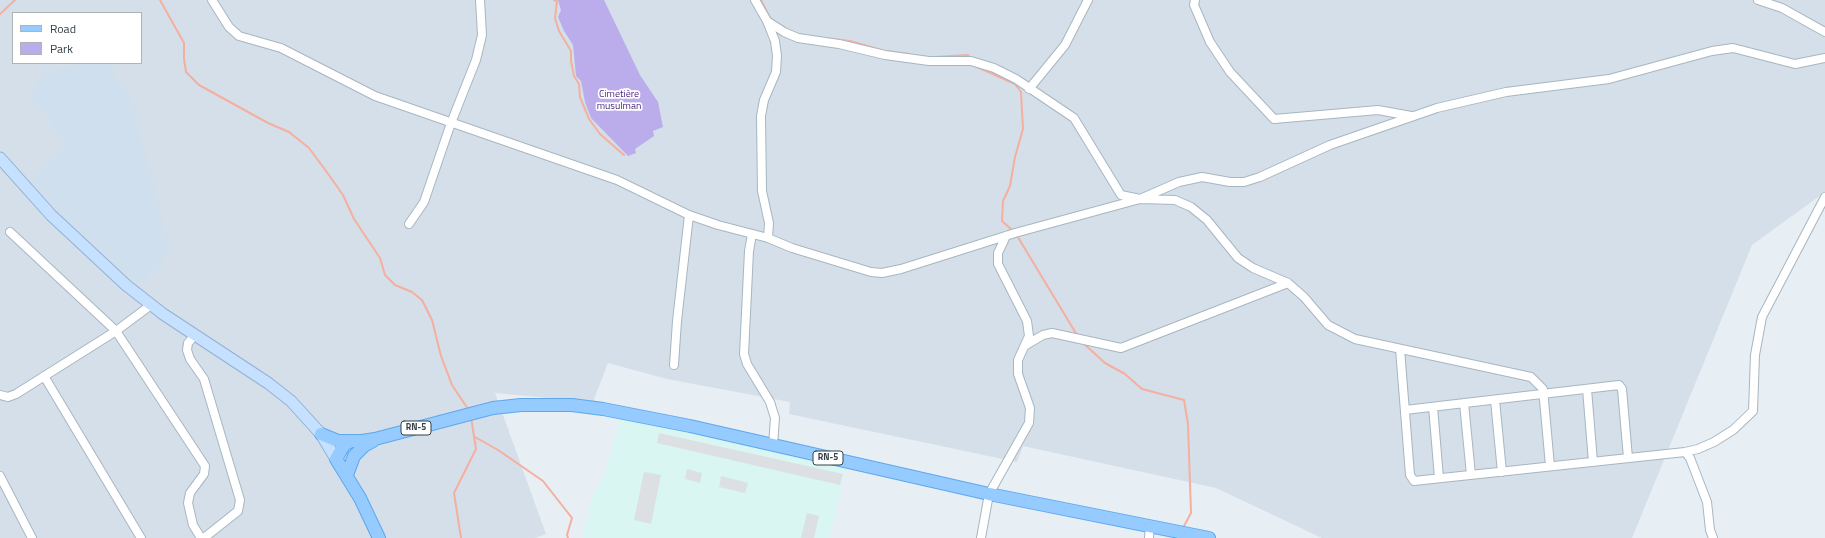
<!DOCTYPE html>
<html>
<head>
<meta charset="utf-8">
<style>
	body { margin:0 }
	#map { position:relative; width:1825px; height:538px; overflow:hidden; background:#e7eef4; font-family:"Titillium Web",sans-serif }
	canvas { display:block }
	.legend { position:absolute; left:12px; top:12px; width:130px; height:52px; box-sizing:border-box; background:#fff; border:1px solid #aeb3b6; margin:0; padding:5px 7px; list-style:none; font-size:12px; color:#354148 }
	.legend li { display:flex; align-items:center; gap:8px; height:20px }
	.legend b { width:20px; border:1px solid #aeb3b6 }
</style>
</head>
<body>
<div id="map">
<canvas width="1825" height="538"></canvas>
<ul class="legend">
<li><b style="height:5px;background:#95cbff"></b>Road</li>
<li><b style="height:11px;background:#bbadeb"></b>Park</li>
</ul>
</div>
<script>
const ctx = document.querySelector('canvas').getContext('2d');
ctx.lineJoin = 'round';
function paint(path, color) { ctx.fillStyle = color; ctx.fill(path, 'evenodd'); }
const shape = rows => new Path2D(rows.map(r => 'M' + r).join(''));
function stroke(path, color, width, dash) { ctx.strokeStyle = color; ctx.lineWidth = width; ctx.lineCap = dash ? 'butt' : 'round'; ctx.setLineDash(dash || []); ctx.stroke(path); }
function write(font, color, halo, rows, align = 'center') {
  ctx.font = font + ' "Titillium Web",sans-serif'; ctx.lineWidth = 3.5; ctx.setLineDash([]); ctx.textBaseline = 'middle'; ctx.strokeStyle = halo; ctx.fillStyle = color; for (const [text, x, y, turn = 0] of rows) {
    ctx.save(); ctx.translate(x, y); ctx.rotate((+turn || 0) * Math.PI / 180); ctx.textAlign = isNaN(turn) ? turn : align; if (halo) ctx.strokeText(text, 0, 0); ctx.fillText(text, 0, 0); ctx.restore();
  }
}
paint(shape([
	[0,0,1825,0,1825,192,1752,245,1632,538,1322,538,1216,488,1023,446,1017,462,789,414,790,402,667,379,608,363,593,402,495,393,546,534,535,538,0,538],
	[13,13,141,13,141,63,13,63]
]), '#d4dfe9');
paint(shape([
	[95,63,108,65,131,97,166,234,169,250,164,260,144,281,137,283,89,243,31,183,33,179,66,146,54,126,31,101,31,93,44,73,58,68]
]), '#d0dfee');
paint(shape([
	[621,417,670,426,846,467,830,538,583,538,592,498,603,478]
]), '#d9f6f3');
paint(shape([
	[558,0,604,0,640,75,658,102,663,127,653,131,654,136,635,149,636,153,628,156,591,118,585,102,581,81,576,76,573,45,564,31,558,17,561,10]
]), '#bbadeb');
paint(shape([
	[659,433,843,474,840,485,657,443],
	[687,469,702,473,700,483,685,479],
	[644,472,661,475,651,524,634,520],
	[721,476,748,483,745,493,719,487],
	[807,513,819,516,814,538,801,538]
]), '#dce0e2');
stroke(shape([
	[160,0,184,43,184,59,186,72,199,85,268,123,289,132,309,148,326,171,343,195,354,219,380,258,385,275,395,285,412,292,422,300,432,320,441,356,452,385,468,409],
	[554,0,557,1,555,18,559,31,571,51,571,61,574,76,579,84,580,97,589,119,600,134,624,155],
	[761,0,771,20],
	[0,14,15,0],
	[815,37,850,41,885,51,909,54],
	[935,57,968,55,971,59],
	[977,67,1015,84,1021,92,1023,129,1015,157,1010,186,1003,201,1002,221,1013,231],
	[1016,234,1077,335],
	[1083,343,1105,363,1125,374,1142,389,1184,400,1188,424,1191,513,1183,528],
	[475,437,498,450,543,481,572,518,567,535,568,538],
	[461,538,454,493,476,449,471,417]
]), '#f5af9f', 2);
const minor = shape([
	[212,0,229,27,239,36,281,48,375,96,617,180,689,215,718,225,768,238,792,248,871,272,882,273,901,269,1015,233,1140,199,1179,182,1202,177,1230,182,1244,182,1260,177,1330,145,1437,108,1506,92,1609,79,1712,51,1733,48,1795,64,1825,58],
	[755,0,767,21],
	[1195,0,1194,5,1210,42,1230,72,1274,119,1378,110,1411,116],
	[1758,0,1782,8,1825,32],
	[1029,89,1065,45,1088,0],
	[409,224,424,202,451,123,476,60,482,35,480,0],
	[10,232,116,331,205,466,204,474,190,493,188,503,193,525,201,538],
	[752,234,749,251,744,354,747,364,770,402,775,418,773,445],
	[768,238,769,223,762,191,761,116,764,100,776,72,777,56,775,41,767,21,784,32,798,38,839,44,885,55,929,61,971,61,994,68,1016,79,1074,118,1121,195,1140,199,1175,200,1191,207,1207,220,1238,258,1253,268,1288,283,1304,297,1328,325,1355,339,1531,377,1543,389,1550,466],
	[195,335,188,343,187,350,190,359,204,379,240,500,238,511,204,538],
	[1026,345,1043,335,1052,333,1121,348,1288,283],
	[1400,349,1410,475,1414,481,1685,452,1698,449,1714,442,1733,430,1753,411,1755,355,1762,317,1825,197],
	[674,365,677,321,689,215],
	[44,376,141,538],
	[1587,389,1593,462],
	[0,395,8,397,16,394,116,331,151,305],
	[1495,400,1502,472],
	[1464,403,1471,475],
	[1433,407,1439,478],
	[1405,410,1619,385,1622,389,1628,458],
	[1685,452,1690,458,1707,502,1710,530,1713,538],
	[0,476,32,538],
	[981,538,989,494,1029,423,1030,408,1018,374,1018,360,1029,336,1027,321,998,264,998,253,1006,236],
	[1149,538,1150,525]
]);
const secondary = shape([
	[0,158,51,215,126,285,163,314,268,383,291,401,321,434,336,459]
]);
const primary = shape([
	[321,434,338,441,362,441,375,439,493,408,521,405,572,405,603,409,690,426,989,494,1209,538],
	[351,441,344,445,336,459,360,498,379,538],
	[347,475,354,456,364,446,373,441]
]);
stroke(minor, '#a8b6c0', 10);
stroke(secondary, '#92b2d4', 13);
stroke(primary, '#5ea7eb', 14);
stroke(minor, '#fff', 8);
stroke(secondary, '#c6e0ff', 11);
stroke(primary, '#95cbff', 12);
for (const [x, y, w] of [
	[416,428,30],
	[828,458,30]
]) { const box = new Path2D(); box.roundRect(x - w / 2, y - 7, w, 14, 3); ctx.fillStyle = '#fff'; ctx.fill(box); stroke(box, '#354148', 1); }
write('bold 9px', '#354148', null, [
	["RN-5",416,428],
	["RN-5",828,458]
]);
write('10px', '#48247e', '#fff', [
	["Cimetière",619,95],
	["musulman",619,107]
]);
</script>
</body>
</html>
